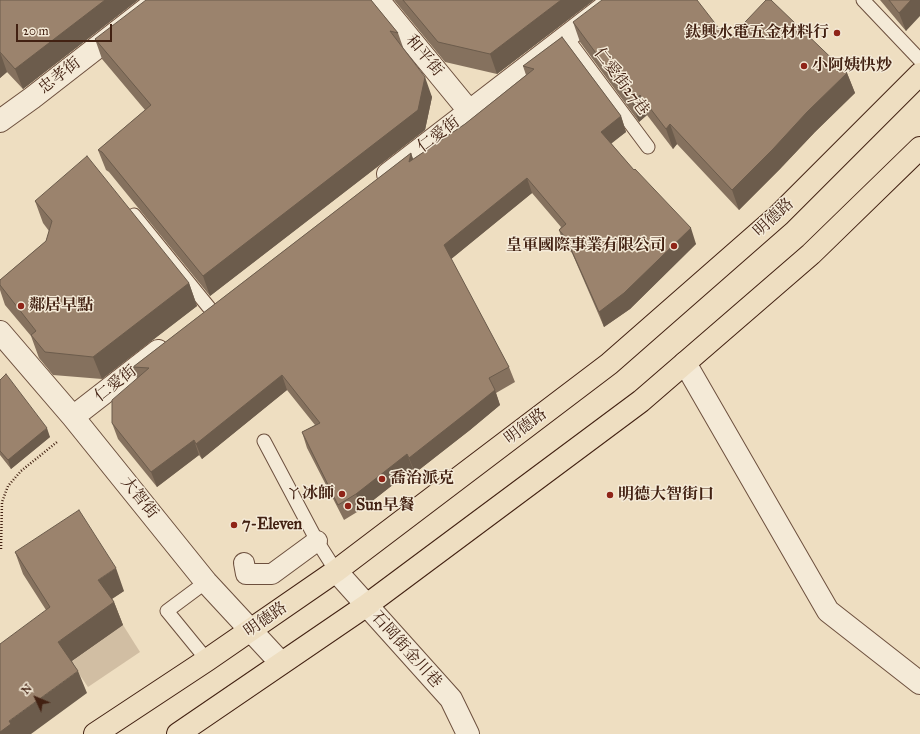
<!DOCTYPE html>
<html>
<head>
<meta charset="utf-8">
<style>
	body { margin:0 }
	#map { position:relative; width:920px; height:734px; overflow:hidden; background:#eedec1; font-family:"IM FELL Great Primer",serif }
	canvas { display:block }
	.north { position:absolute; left:16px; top:678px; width:40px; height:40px; -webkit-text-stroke:3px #f4ead7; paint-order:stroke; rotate:314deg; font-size:11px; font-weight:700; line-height:16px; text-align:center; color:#422112 }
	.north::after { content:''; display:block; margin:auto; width:14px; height:18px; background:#422112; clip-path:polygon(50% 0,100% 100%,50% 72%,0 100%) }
	.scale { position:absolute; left:16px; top:24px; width:96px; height:18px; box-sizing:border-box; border:2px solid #422112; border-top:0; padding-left:5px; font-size:12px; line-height:14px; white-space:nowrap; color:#422112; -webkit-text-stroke:3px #f4ead7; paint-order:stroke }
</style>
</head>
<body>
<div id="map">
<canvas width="920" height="734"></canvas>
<div class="north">N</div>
<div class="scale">20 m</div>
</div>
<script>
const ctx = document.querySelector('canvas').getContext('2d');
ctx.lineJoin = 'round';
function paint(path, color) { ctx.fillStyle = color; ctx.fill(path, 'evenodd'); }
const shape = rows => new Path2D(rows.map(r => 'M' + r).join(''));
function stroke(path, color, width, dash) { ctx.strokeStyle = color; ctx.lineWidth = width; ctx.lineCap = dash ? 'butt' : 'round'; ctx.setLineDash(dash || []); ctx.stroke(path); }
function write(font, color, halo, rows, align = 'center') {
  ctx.font = font + ' "IM FELL Great Primer","Noto Serif TC",serif'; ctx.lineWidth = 3; ctx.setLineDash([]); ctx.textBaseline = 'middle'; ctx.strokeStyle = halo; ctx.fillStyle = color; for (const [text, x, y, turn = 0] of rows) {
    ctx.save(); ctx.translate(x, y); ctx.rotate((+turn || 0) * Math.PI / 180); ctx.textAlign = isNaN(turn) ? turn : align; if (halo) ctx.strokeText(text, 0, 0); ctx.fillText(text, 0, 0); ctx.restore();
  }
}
paint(shape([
	[123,625,140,652,88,687,71,662]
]), '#d1bea3');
const service = shape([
	[863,0,920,60],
	[566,37,648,147],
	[134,215,211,310],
	[264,441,317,541,336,571],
	[206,582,167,611,207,660]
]);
const pedestrian = shape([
	[244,563,246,574,272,574,317,541]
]);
const minor = shape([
	[378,0,470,112],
	[0,121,32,98,158,0],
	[388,174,614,0],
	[0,332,73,417,206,582,281,663],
	[685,363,828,611,920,683],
	[73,417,158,351]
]);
const tertiary = shape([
	[336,571,451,699,468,734]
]);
const primary = shape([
	[95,734,207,660,336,571,609,364,779,215,920,74],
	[178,734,367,605,641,401,811,254,920,148]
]);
stroke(service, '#6d503e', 15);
stroke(pedestrian, '#6d503e', 22);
stroke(minor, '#6d503e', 24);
stroke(tertiary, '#6d503e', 24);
stroke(primary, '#422112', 24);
stroke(shape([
	[1,549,2,502,8,486,21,471,57,442]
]), '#422112', 2.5, [1, 2]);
stroke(service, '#f4ead7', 13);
stroke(pedestrian, '#f4ead7', 20);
stroke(minor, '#f4ead7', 22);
stroke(tertiary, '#f4ead7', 22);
stroke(primary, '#eedec1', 22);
paint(shape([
	[0,0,138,0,23,89,7,72,0,78],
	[371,0,398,33,404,50,432,97,425,130,210,296,109,172,106,170,98,150,145,110,102,59,95,39],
	[394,0,594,0,497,74,445,62],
	[880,0,920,0,906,31],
	[573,22,728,40,847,73,855,93,815,132,780,169,739,210,677,144,673,149,647,115,639,122,580,42],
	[562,37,621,116,626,132,611,143,696,244,630,309,604,327,572,253,564,245,559,230,561,227,532,193,451,259,509,367,515,382,496,393,500,405,470,430,415,473,413,469,362,509,344,520,307,448,302,432,315,425,287,390,202,459,199,455,157,487,118,439,112,423,137,378,133,367,411,153,413,159,465,124,526,75,523,66],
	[35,201,189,283,197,306,102,379,53,375,39,358,31,336,5,305,0,290,0,280,46,241,49,231,43,223],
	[0,380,50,437,11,469,0,455],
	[15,552,124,591,112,599,114,602,123,625,72,661,87,693,46,610,23,574]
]), '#85715e');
paint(shape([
	[105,0,138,0,23,89,15,69],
	[561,0,594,0,497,74,490,54],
	[911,0,920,0,920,16,906,31,899,13],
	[0,52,7,72,0,78],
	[847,73,855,93,815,132,780,169,739,210,732,190,807,112],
	[425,77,432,97,425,130,210,296,203,276],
	[640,95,647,115,639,122,632,102],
	[621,116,626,132,607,147,601,132],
	[670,124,677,144,673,149,666,129],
	[411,153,416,168,409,162],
	[527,178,532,193,450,260,444,245],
	[691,228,696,244,630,309,604,327,599,312],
	[189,283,197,306,102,379,93,357],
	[282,375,287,390,202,459,196,444],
	[495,390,500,405,470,430,415,473,409,458],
	[47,428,50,437,11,469,8,460],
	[194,440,199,455,157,487,151,472],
	[407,454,413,469,362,509,356,494],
	[116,568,124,591,107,602,98,580],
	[114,602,123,625,66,665,58,642],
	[78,671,87,693,31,734,0,734,0,732,9,721]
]), '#6c5c4c');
const building = shape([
	[0,0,105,0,15,69,0,52,0,0],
	[146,0,371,0,398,33,390,31,425,77,418,110,203,276,102,152,98,150,151,105,95,39,146,0],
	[403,0,561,0,490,54,438,42,403,0],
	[602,0,697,0,728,40,766,0,771,0,847,73,807,112,773,149,732,190,670,124,666,129,640,95,632,102,573,22,602,0],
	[889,0,911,0,899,13,889,0],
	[562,37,621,116,601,132,634,170,635,169,691,228,624,293,599,312,566,238,559,230,566,224,527,178,444,245,509,367,489,378,495,390,465,414,409,458,407,454,356,494,338,505,302,432,320,423,282,375,196,444,194,440,151,472,112,423,112,400,149,368,133,367,411,153,409,162,465,124,534,69,523,66,562,37],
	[87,156,189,283,93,357,45,352,31,335,36,331,0,285,0,280,46,241,52,221,35,201,87,156],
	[6,374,47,428,8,460,0,451,0,380,6,374],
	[79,510,116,568,98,580,114,602,58,642,78,671,9,721,11,724,0,732,0,644,50,607,15,552,79,510]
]);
paint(building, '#9b836d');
stroke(building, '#6c5c4c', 1);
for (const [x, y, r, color] of [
	[837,33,4,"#8f2418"],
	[804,66,4,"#8f2418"],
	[674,246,4,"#8f2418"],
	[21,306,4,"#8f2418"],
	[382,479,4,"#8f2418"],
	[342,494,4,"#8f2418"],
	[610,495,4,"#8f2418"],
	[348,506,4,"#8f2418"],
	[234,525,4,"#8f2418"]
]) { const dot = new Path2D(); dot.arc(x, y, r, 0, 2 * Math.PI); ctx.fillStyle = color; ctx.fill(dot); stroke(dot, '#f4ead7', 1.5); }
write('bold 16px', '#422112', '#f4ead7', [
	["鈦興水電五金材料行",829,33,"right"],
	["小阿姨快炒",812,66],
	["皇軍國際事業有限公司",666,246,"right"],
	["鄰居早點",29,306],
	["喬治派克",390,479],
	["ㄚ冰師",334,494,"right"],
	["明德大智街口",618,495],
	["Sun早餐",356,506],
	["7-Eleven",242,525]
], 'left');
write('16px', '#422112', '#f4ead7', [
	["和平街",424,56,50],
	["忠孝街",60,76,-38],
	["仁愛街27巷",621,82,53],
	["仁愛街",439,135,-37],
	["明德路",774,218,-43],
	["仁愛街",116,384,-38],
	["明德路",526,427,-37],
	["大智街",139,498,51],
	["明德路",266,620,-35],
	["石岡街金川巷",406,650,48]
]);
</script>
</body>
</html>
